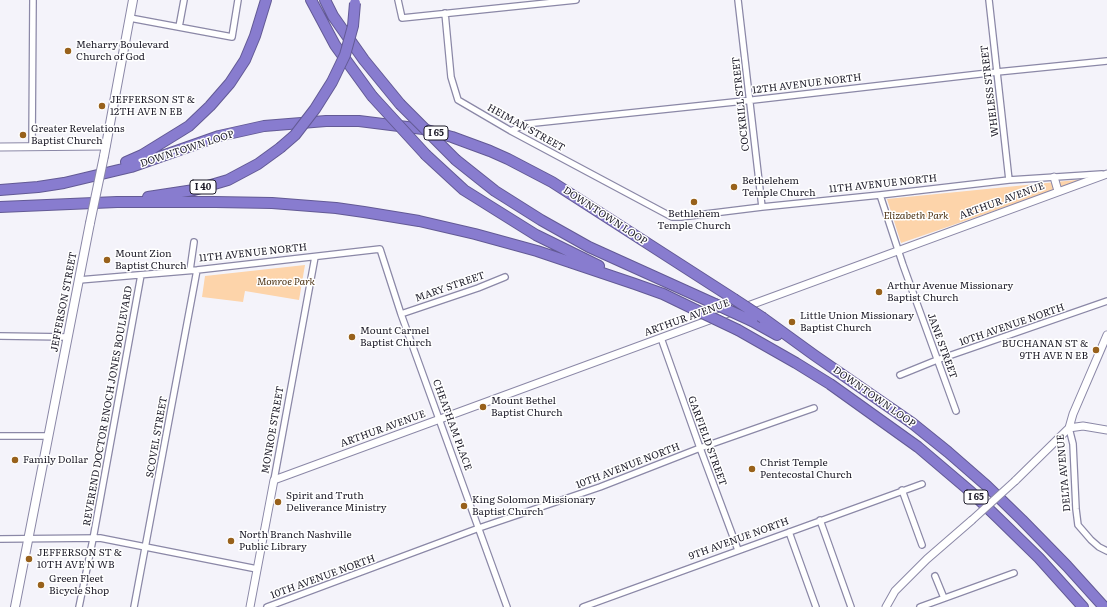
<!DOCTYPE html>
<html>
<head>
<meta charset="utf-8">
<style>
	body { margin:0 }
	canvas { display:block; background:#f4f3fa }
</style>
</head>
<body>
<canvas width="1107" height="607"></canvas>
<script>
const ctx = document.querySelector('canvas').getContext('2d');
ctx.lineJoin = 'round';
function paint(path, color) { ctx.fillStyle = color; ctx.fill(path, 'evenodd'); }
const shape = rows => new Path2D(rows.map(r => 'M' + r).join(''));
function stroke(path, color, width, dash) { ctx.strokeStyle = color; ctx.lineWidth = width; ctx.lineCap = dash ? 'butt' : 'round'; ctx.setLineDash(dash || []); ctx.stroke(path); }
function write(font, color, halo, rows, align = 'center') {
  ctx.font = font + ' Literata,serif'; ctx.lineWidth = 3; ctx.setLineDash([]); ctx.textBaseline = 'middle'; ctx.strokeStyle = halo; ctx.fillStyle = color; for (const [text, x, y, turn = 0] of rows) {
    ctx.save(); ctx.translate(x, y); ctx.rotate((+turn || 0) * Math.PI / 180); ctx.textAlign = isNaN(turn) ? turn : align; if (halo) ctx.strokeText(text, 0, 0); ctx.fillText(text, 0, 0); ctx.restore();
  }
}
paint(shape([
	[1086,179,901,243,887,199],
	[305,265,299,300,245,291,243,302,202,297,205,276]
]), '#fdd4aa');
const minor = shape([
	[398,0,402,18,576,0],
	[738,0,762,207],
	[989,0,1009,180],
	[445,13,451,77,458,100,511,131,672,217,681,217,762,207,880,195,1009,180,1102,174],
	[130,18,232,37,238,0],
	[179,27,184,0],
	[511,131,525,124,744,101,997,72,1107,61],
	[32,147,33,0],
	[880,195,903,265,956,411],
	[190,270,194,242],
	[79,280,197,270,380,249,401,314,507,607],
	[401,314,478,288,505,277],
	[0,336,68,337],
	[661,338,700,448,738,550],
	[900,375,937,360,1107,301],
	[1069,428,1073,444,1076,509,1078,525,1091,540,1099,547,1107,551],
	[0,436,48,436],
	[274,480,315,257],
	[902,490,922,545],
	[820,520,851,607],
	[789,532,816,607],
	[0,539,100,538,257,569],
	[935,576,944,598],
	[79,607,93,539,141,275],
	[134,607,197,270],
	[267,607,479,528,600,487,700,448,814,408],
	[583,607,922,484],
	[920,607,1014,573]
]);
const tertiary = shape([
	[0,147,106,146],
	[1054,177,1058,191],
	[1069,428,1073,414,1107,335],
	[1069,428,1083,426,1107,430],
	[1015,481,1069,428],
	[250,607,274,480,1107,174],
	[886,607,895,591,927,559,972,520]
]);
const secondary = shape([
	[104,156,133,0],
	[15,607,90,223]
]);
const motorway = shape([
	[311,0,335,45,372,96],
	[325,0,333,16,364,60,400,104],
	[426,155,464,190,536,235,599,266],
	[456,160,495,191,541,220,589,247,715,304],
	[126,162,142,155,189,126,210,106,230,83,245,60,255,36,266,0],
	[0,190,38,187,64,183,131,167,219,136,264,126,326,121,359,121,423,129,452,137,490,151,508,159,552,182,734,299],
	[148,197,194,190,228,180,258,164,280,148],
	[0,207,117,202,215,202,272,203,336,208,364,212,419,221,475,234,537,251,635,284,663,294,696,310],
	[763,318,814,355,912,423,948,452,987,486,1022,520,1067,566,1104,607],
	[752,321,777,335],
	[738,330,796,363,830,384,918,447,971,492,998,518,1039,558,1083,607]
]);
stroke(minor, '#8b88a7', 8);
stroke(tertiary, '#8b88a7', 9);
stroke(secondary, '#8b88a7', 10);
stroke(motorway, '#635a95', 12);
stroke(minor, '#fff', 5.5);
stroke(tertiary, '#fff', 7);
stroke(secondary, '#fff', 8);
stroke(motorway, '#887ccf', 10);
const tertiaryBridge = shape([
	[972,520,1015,481]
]);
const secondaryBridge = shape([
	[90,223,104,156]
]);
const motorwayBridge = shape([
	[372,96,426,155],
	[400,104,456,160],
	[280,148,295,135,315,109,332,82,345,55,353,26,355,3],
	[734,299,763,318],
	[715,304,752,321],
	[696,310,738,330]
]);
stroke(tertiaryBridge, '#8b88a7', 9, []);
stroke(secondaryBridge, '#8b88a7', 10, []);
stroke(motorwayBridge, '#635a95', 12, []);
stroke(tertiaryBridge, '#fff', 7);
stroke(secondaryBridge, '#fff', 8);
stroke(motorwayBridge, '#887ccf', 10);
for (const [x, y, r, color] of [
	[68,51,4,"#98611b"],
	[102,106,4,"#98611b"],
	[23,135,4,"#98611b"],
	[734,187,4,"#98611b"],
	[694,202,4,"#98611b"],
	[107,260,4,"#98611b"],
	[879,292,4,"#98611b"],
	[792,322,4,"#98611b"],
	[352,337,4,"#98611b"],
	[1096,350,4,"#98611b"],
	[483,407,4,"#98611b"],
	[15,460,4,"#98611b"],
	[752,469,4,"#98611b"],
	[278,502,4,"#98611b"],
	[464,506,4,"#98611b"],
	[231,541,4,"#98611b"],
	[29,559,4,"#98611b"],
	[41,585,4,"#98611b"]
]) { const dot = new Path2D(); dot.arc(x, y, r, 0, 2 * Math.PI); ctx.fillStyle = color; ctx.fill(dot); stroke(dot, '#fff', 1.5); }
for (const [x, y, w] of [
	[436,133,24],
	[203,187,26],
	[976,497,24]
]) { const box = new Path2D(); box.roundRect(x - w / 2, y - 7, w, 14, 3); ctx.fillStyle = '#fff'; ctx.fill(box); stroke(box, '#1d1b28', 1); }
write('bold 9px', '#1d1b28', null, [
	["I 65",436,133],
	["I 40",203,187],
	["I 65",976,497]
]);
write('10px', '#1d1b28', '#fff', [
	["Meharry Boulevard",76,45],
	["Church of God",76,57],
	["JEFFERSON ST &",110,100],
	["12TH AVE N EB",110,112],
	["Greater Revelations",31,129],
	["Baptist Church",31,141],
	["Bethelehem",742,181],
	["Temple Church",742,193],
	["Bethlehem",694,214,"center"],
	["Temple Church",694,226,"center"],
	["Mount Zion",115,254],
	["Baptist Church",115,266],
	["Arthur Avenue Missionary",887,286],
	["Baptist Church",887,298],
	["Little Union Missionary",800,316],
	["Baptist Church",800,328],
	["Mount Carmel",360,331],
	["Baptist Church",360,343],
	["BUCHANAN ST &",1088,344,"right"],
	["9TH AVE N EB",1088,356,"right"],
	["Mount Bethel",491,401],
	["Baptist Church",491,413],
	["Family Dollar",23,460],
	["Christ Temple",760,463],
	["Pentecostal Church",760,475],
	["Spirit and Truth",286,496],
	["Deliverance Ministry",286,508],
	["King Solomon Missionary",472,500],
	["Baptist Church",472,512],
	["North Branch Nashville",239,535],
	["Public Library",239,547],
	["JEFFERSON ST &",37,553],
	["10TH AVE N WB",37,565],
	["Green Fleet",49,579],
	["Bicycle Shop",49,591]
], 'left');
write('10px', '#1d1b28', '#fff', [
	["12TH AVENUE NORTH",807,84,-7],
	["WHELESS STREET",990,91,-97],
	["COCKRILL STREET",741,104,-96],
	["HEIMAN STREET",526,128,29],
	["DOWNTOWN LOOP",187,149,-18],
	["11TH AVENUE NORTH",883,184,-6],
	["ARTHUR AVENUE",1002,201,-20],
	["DOWNTOWN LOOP",605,216,33],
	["11TH AVENUE NORTH",253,253,-6],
	["MARY STREET",450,287,-19],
	["JEFFERSON STREET",64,302,-79],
	["ARTHUR AVENUE",687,318,-20],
	["10TH AVENUE NORTH",1012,325,-19],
	["JANE STREET",942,346,70],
	["DOWNTOWN LOOP",874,397,35],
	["REVEREND DOCTOR ENOCH JONES BOULEVARD",108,406,-80],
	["CHEATHAM PLACE",452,425,70],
	["ARTHUR AVENUE",383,429,-20],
	["MONROE STREET",273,430,-80],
	["SCOVEL STREET",157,437,-80],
	["GARFIELD STREET",707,441,70],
	["10TH AVENUE NORTH",628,466,-21],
	["DELTA AVENUE",1064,473,-95],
	["9TH AVENUE NORTH",739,539,-20],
	["10TH AVENUE NORTH",323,577,-20]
]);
write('italic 10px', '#4e3415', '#fff', [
	["Elizabeth Park",916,216],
	["Monroe Park",286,282]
]);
</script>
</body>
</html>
